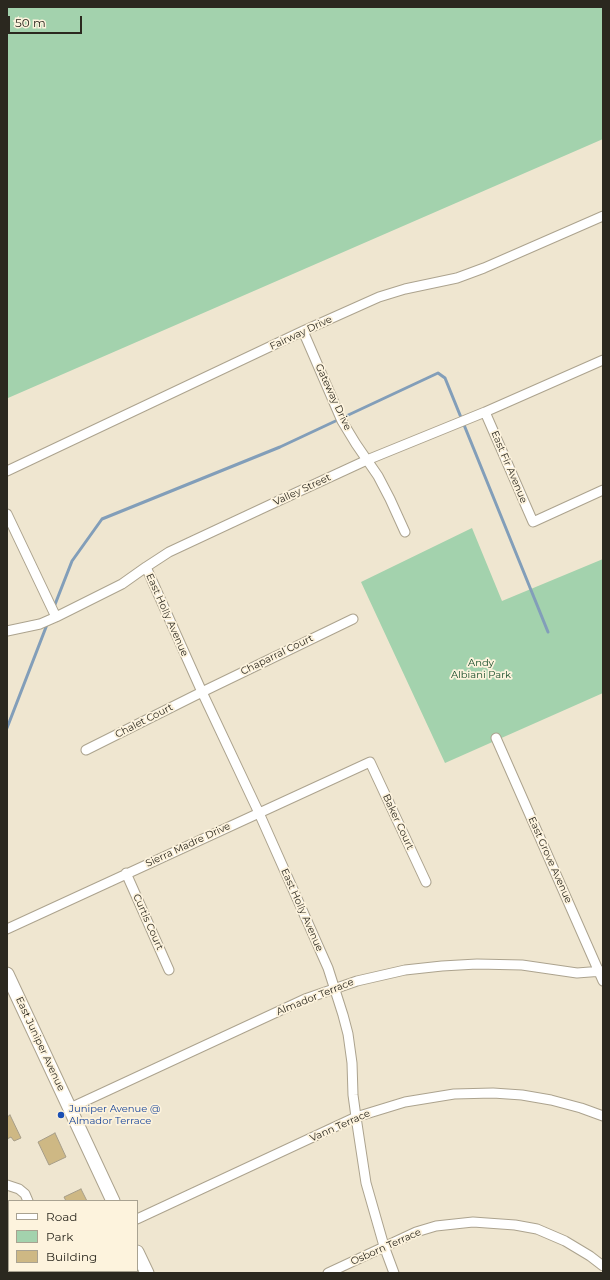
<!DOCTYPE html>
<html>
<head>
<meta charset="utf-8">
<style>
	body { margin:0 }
	#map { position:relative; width:610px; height:1280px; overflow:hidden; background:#efe6d0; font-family:Montserrat,sans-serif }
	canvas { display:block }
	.frame { position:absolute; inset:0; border:8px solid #2b281f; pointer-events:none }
	.legend { position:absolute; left:8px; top:1200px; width:130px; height:72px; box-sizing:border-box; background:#fdf3dd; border:1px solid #a9a291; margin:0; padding:5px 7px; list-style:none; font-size:12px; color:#2b281f }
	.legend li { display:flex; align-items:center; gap:8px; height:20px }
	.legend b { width:20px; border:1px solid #a9a291 }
	.scale { position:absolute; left:8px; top:16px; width:74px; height:18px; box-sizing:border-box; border:2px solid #2b281f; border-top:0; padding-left:5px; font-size:12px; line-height:14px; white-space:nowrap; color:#2b281f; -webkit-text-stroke:3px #fdf3dd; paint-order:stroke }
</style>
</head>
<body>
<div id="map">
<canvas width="610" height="1280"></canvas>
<div class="frame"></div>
<ul class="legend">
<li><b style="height:5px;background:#fff"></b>Road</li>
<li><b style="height:11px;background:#a3d2ad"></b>Park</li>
<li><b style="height:11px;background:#ceb884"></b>Building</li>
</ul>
<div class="scale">50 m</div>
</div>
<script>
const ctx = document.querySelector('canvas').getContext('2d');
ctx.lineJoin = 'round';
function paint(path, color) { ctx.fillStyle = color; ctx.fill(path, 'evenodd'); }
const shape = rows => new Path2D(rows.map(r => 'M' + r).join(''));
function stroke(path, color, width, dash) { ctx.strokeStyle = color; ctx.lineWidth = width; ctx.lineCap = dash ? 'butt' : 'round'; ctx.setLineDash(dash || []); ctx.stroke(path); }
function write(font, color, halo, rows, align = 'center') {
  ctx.font = font + ' Montserrat,sans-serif'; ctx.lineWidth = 3.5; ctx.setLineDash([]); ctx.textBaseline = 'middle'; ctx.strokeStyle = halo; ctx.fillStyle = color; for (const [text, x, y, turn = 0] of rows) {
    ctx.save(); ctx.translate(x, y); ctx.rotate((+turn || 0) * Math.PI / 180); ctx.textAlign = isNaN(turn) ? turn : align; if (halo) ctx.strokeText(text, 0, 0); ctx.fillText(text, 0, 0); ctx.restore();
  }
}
paint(shape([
	[7,7,603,7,603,139,8,398],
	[472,528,502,601,603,559,603,693,445,763,361,582]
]), '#a3d2ad');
stroke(shape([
	[54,607,72,561,102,519,280,447,438,373,445,378,548,632],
	[7,728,48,622]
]), '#829eb9', 3);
const building = shape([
	[10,1115,21,1138,14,1141,11,1137,7,1139,7,1117,10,1115],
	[55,1133,66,1157,49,1165,38,1142,55,1133],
	[81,1189,87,1201,66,1201,64,1197,81,1189],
	[7,1263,9,1263,9,1271,18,1271,19,1273,7,1273,7,1263]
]);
paint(building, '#ceb884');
stroke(building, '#a69d88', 1);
const street = shape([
	[303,331,342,421,356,444,378,476,390,499,405,532],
	[485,412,533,522,603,490],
	[7,471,303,331,379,297,405,289,457,278,484,268,603,216],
	[7,514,56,617],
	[146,567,202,692,259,813,328,968,343,1015,348,1034,352,1063,353,1095,356,1117,366,1183,384,1246,394,1273],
	[7,631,40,624,56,617,122,584,146,567,169,552,276,502,367,460,485,412,603,360],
	[496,738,603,981],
	[86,750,202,692,353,619],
	[126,873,169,970],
	[7,929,370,762,426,882],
	[70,1108,305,999,357,981,405,970,442,966,477,964,522,965,577,973,603,971],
	[7,1185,19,1189,25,1194,28,1201],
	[137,1219,356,1117,405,1102,454,1094,493,1093,522,1095,551,1100,581,1108,603,1116],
	[7,1232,9,1232],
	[37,1271,38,1273],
	[88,1273,92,1271],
	[328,1273,416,1232,436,1226,473,1222,515,1225,537,1229,565,1241,590,1256,603,1266]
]);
const secondary = shape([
	[7,974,113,1201],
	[137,1252,147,1273]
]);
stroke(street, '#aca38e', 11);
stroke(secondary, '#aca38e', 15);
stroke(street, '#fff', 9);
stroke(secondary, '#fff', 13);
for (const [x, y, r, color] of [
	[61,1115,4,"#1a4fb4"]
]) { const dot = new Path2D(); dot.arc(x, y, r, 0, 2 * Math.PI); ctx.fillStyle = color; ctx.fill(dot); stroke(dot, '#fdf3dd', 1.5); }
write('10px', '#2b281f', '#fdf3dd', [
	["Fairway Drive",301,333,-25],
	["Gateway Drive",333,397,65],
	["East Fir Avenue",509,467,67],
	["Valley Street",302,490,-25],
	["East Holly Avenue",167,615,66],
	["Chaparral Court",277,655,-26],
	["Chalet Court",144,721,-27],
	["Baker Court",398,822,65],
	["Sierra Madre Drive",188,845,-25],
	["East Grove Avenue",550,860,66],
	["East Holly Avenue",302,910,66],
	["Curtis Court",148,922,66],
	["Almador Terrace",315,997,-22],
	["East Juniper Avenue",40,1044,65],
	["Vann Terrace",340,1126,-24],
	["Osborn Terrace",386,1247,-24]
]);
write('10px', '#164c28', '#fdf3dd', [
	["Andy",481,663],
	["Albiani Park",481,675]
]);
write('10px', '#164399', '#fdf3dd', [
	["Juniper Avenue @",69,1109],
	["Almador Terrace",69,1121]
], 'left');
</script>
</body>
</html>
